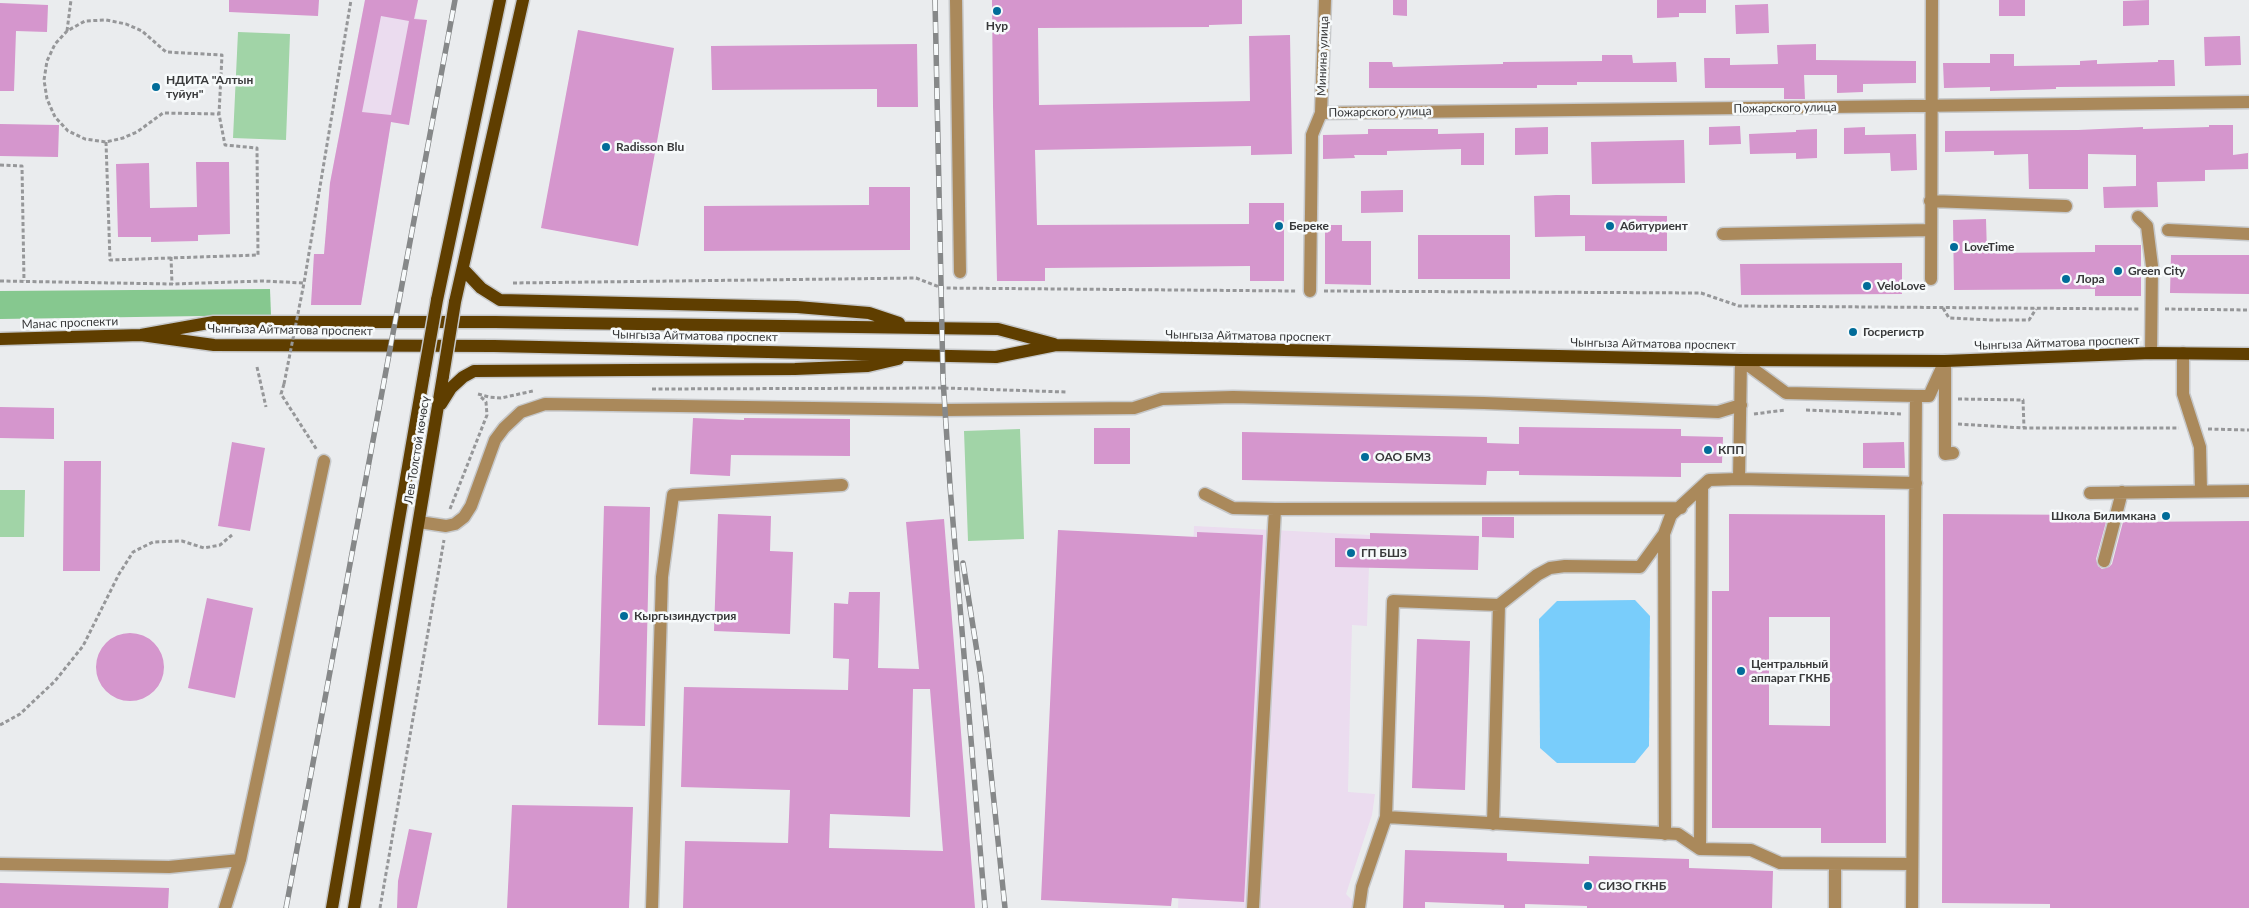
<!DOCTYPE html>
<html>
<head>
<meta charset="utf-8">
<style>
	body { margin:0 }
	canvas { display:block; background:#eaecee }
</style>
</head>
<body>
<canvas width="2249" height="908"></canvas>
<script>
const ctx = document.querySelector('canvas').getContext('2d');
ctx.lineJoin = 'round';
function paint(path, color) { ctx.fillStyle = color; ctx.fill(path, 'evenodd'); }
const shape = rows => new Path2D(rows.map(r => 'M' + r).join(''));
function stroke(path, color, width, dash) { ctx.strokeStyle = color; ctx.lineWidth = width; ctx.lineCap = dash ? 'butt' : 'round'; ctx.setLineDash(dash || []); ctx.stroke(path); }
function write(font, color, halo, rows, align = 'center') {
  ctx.font = font + ' Lato,sans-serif'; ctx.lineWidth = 5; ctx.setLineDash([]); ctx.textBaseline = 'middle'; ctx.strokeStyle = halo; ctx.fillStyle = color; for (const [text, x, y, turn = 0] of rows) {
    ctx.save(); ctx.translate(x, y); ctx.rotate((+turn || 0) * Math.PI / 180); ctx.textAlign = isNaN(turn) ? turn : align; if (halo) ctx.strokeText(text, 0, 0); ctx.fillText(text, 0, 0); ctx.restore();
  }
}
paint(shape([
	[365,0,418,0,415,18,427,20,409,125,391,122,361,305,311,305,314,254,324,254,330,183],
	[1194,526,1370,535,1367,626,1352,625,1351,663,1348,792,1375,794,1372,815,1346,894,1360,908,1178,908]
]), '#ebdcef');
paint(shape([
	[238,32,290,34,286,140,233,138],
	[1020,429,1024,539,968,541,964,431],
	[0,490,25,490,24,537,0,537]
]), '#a1d4a7');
paint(shape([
	[270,289,271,315,0,319,0,291]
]), '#86c88f');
paint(shape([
	[1635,600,1650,616,1649,746,1635,763,1557,763,1540,748,1539,619,1557,601]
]), '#79cdfb');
paint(shape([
	[229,0,319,0,318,16,229,12],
	[365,0,418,0,414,19,427,20,409,125,391,122,361,305,311,305,314,254,324,254,330,183],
	[381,16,409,21,391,115,362,112],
	[992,0,1242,0,1242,24,1209,25,1209,27,1038,28,1039,105,1250,101,1249,36,1290,35,1292,154,1251,155,1251,146,1035,150,1037,225,1249,224,1249,203,1284,203,1284,281,1250,281,1250,266,1045,268,1045,281,997,281,993,106],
	[1393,0,1407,0,1407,16,1393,15],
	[1657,0,1706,0,1706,13,1679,13,1679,17,1657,18],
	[1999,0,2025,0,2025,16,1999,16],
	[2149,0,2149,25,2123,26,2123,1],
	[0,3,48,5,47,32,16,31,14,91,0,91],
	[1768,4,1769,33,1736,34,1735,5],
	[578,30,674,48,638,246,541,228],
	[2240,36,2241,65,2205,66,2204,37],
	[917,44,918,107,877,107,877,89,712,90,711,46],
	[1816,44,1816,60,1916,61,1916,83,1863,84,1863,92,1837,93,1837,75,1804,75,1805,99,1784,99,1784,88,1705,88,1704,58,1730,58,1730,65,1778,64,1777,45],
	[1990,54,2014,54,2014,66,2080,65,2080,61,2097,60,2097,64,2158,62,2158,60,2174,60,2175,86,2056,87,2056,89,1990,91,1990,87,1944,88,1943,63,1990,63],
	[1602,55,1632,55,1633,63,1676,62,1677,82,1577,82,1577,85,1537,85,1537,88,1369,88,1369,62,1392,62,1393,67,1462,65,1503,64,1503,62,1602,61],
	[0,124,59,125,58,157,0,156],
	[2209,125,2233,125,2233,155,2248,153,2248,169,2205,170,2205,181,2157,182,2158,207,2104,208,2103,187,2136,186,2136,155,2088,154,2088,189,2029,189,2028,154,1994,155,1994,151,1945,152,1945,131,2078,130,2143,127,2143,129,2209,127],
	[1740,126,1741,144,1709,145,1709,127],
	[1548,127,1548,154,1515,155,1515,128],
	[1865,127,1865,135,1916,134,1917,170,1891,171,1890,153,1844,154,1844,128],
	[1368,129,1438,129,1438,134,1484,133,1484,165,1461,165,1461,149,1387,151,1387,155,1354,155,1355,158,1323,159,1323,135,1368,134],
	[1817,129,1817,158,1796,159,1796,153,1750,154,1749,134,1796,132,1796,130],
	[1684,140,1685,183,1592,184,1591,142],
	[196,162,229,162,230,234,198,235,198,241,151,242,151,237,118,237,116,164,149,163,150,208,197,207],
	[869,187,910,187,910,250,704,251,704,206,869,205],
	[1403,190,1403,212,1361,213,1361,191],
	[1556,195,1570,195,1570,215,1667,216,1667,251,1585,251,1585,236,1535,237,1534,196],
	[1986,219,1987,253,2095,252,2095,245,2141,245,2141,296,2095,296,2095,289,1954,290,1953,220],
	[1325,225,1342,225,1342,241,1371,241,1371,285,1325,284],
	[1418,235,1510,235,1510,279,1418,279],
	[2171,255,2249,255,2249,294,2170,293],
	[1902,263,1902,294,1741,295,1740,264],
	[0,407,54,408,54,439,0,438],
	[693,418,744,420,744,418,850,419,850,456,731,455,730,476,690,474],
	[1519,427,1681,429,1681,436,1723,437,1722,463,1681,463,1681,477,1519,475,1519,471,1487,471,1486,485,1242,480,1242,432,1487,437,1487,443,1519,444],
	[1094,428,1130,428,1130,464,1094,464],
	[232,442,265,448,250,531,218,526],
	[1904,442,1905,468,1863,468,1863,443],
	[64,461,101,461,100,571,63,571],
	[604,506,650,507,645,726,598,725],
	[718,514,771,516,770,551,793,552,790,634,714,631],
	[1729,514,1885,515,1886,843,1821,843,1821,828,1712,828,1712,591,1729,591],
	[1769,617,1830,617,1830,726,1769,725],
	[1943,514,2097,515,2097,522,2106,522,2096,559,2098,566,2102,569,2109,567,2112,564,2123,522,2249,521,2249,908,2050,908,2050,904,1942,903],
	[1482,517,1514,517,1514,538,1482,537],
	[944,519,975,908,683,908,685,841,788,843,790,790,681,787,684,687,848,690,849,659,833,658,834,603,848,604,849,592,880,592,878,668,919,669,906,522],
	[913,689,930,689,943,851,829,848,830,814,910,817],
	[1058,530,1197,537,1197,532,1263,535,1244,902,1172,898,1171,906,1041,900],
	[1370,533,1479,536,1478,570,1335,567,1335,538,1370,539],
	[207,598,253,608,235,698,188,688],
	'96 667a34 34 0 1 1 68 0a34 34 0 1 1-68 0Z',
	[1417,639,1470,641,1465,790,1412,788],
	[512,805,633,807,629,908,507,908],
	[409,829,432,833,417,908,397,908,398,881],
	[1405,850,1507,853,1507,861,1589,864,1589,856,1689,859,1689,868,1773,871,1772,908,1587,908,1587,906,1525,904,1525,908,1504,908,1504,905,1425,902,1425,908,1403,908],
	[0,883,169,888,168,908,0,908]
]), '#d596cd');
const minor = shape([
	[956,0,960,272],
	[1321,113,2249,102],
	[1930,201,2066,206],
	[2138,217,2147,226,2152,266,2151,353],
	[2168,230,2249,234],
	[1723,234,1930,230],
	[1931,279,1932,0],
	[1310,291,1312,135,1321,113,1325,0],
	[2183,353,2183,394,2200,447,2201,491],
	[1741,360,1786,393,1916,396,1929,396,1945,361],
	[1945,367,1945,454,1953,453],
	[1739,479,1916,483],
	[2090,493,2249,491],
	[1205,494,1233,508,1275,509,1681,508],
	[419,522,446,526,455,524,464,517,471,506,495,440,504,428,521,412,545,404,946,410,1134,408,1162,399,1233,397,1484,403,1718,412,1741,405],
	[1664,534,1665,834],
	[2104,561,2122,492],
	[1386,817,1678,834,1700,849,1751,850,1780,863,1912,864],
	[1493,824,1499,605],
	[1700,849,1702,488],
	[0,864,169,867,240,860],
	[225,908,240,860,324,461],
	[652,908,662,577,673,495,842,485],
	[1253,908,1275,509],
	[1359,908,1362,887,1386,817,1393,601,1499,605,1537,575,1550,568,1565,566,1640,567,1664,534,1671,515,1709,480,1739,479,1741,360],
	[1835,908,1835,864],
	[1912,908,1916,396]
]);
const major = shape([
	[463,269,481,288,500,300,797,307,869,313,899,323],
	[437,300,500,0],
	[455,302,523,0],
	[141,335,214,345,494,346,996,357,1056,345,1741,360,1945,361,2151,353,2249,354],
	[0,339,141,335,214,322,495,322,998,329,1054,344],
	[441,404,451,388,463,377,474,371,795,369,868,366,898,359],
	[332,908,424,374],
	[354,908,443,376]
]);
stroke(minor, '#c6c8ca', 15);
stroke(major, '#c6c8ca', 15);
stroke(shape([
	[67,31,71,0],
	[106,142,110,260,258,255,257,148,225,145,219,114,222,55,166,52,142,31,126,24,106,20,85,21,67,31,55,44,47,61,44,80,47,99,55,117,68,131,85,139,106,142,123,138,137,132,163,113,219,114],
	[0,165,22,166,24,281],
	[171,257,172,284],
	[0,281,172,284,263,281,304,283,351,0],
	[513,283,916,278,942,288,1296,291],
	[1324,291,1701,293,1739,306,2139,309],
	[1943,308,1949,318,1991,320,2029,320,2036,309],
	[2165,309,2249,310],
	[257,367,266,407],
	[284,384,281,394,317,450],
	[652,389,944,388,1066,392],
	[478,394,489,397,501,398,533,391],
	[1958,399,2023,400,2024,428],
	[1806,410,1903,414],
	[1754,414,1785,410],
	[1958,424,2024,428,2179,428],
	[2208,429,2249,430],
	[450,509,487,415,486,402,480,396],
	[0,725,20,714,55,681,83,646,119,574,133,552,153,542,182,541,204,548,220,545,232,535],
	[380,908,444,540]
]), '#969799', 3, [4, 2.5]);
stroke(minor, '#aa895b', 12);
stroke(major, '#5f3e00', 12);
const rail = shape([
	[935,0,943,379,950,486,985,908],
	[963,563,981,677,1005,908],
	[286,908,455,0]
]);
stroke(rail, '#868889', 5.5);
stroke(rail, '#f7fafb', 4, [11]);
const majorBridge = shape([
	[424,374,437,300],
	[443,376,455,302]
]);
stroke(majorBridge, '#c6c8ca', 15, []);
stroke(shape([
	[284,384,304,283]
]), '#969799', 3, [4, 2.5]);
stroke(majorBridge, '#5f3e00', 12);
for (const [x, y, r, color] of [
	[997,11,5,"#016c99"],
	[156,87,5,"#016c99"],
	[606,147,5,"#016c99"],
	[1279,226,5,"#016c99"],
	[1610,226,5,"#016c99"],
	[1954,247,5,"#016c99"],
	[2118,271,5,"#016c99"],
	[2066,279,5,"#016c99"],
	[1867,286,5,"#016c99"],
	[1853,332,5,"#016c99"],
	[1708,450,5,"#016c99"],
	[1365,457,5,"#016c99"],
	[2166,516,5,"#016c99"],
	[1351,553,5,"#016c99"],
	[624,616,5,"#016c99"],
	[1741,671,5,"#016c99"],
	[1588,886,5,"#016c99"]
]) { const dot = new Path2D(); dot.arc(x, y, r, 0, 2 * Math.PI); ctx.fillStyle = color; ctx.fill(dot); stroke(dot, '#f7fafb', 2); }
write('bold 12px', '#38393a', '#f7fafb', [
	["Нур",997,26,"center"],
	["НДИТА \"Алтын",166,80],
	["туйун\"",166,94],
	["Radisson Blu",616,147],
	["Береке",1289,226],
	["Абитуриент",1620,226],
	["LoveTime",1964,247],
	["Green City",2128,271],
	["Лора",2076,279],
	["VeloLove",1877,286],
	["Госрегистр",1863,332],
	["КПП",1718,450],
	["ОАО БМЗ",1375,457],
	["Школа Билимкана",2156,516,"right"],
	["ГП БШЗ",1361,553],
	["Кыргызиндустрия",634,616],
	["Центральный",1751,664],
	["аппарат ГКНБ",1751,678],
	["СИЗО ГКНБ",1598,886]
], 'left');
write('12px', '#38393a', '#f7fafb', [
	["Минина улица",1323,56,-88],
	["Пожарского улица",1785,108,-1],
	["Пожарского улица",1380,112,-1],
	["Манас проспекти",70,323,-2],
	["Чынгыза Айтматова проспект",290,330,1],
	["Чынгыза Айтматова проспект",695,336,1],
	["Чынгыза Айтматова проспект",1248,336,1],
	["Чынгыза Айтматова проспект",2057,343,-2],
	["Чынгыза Айтматова проспект",1653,344,1],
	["Лев Толстой көчөсү",417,450,-81]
]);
</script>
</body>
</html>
